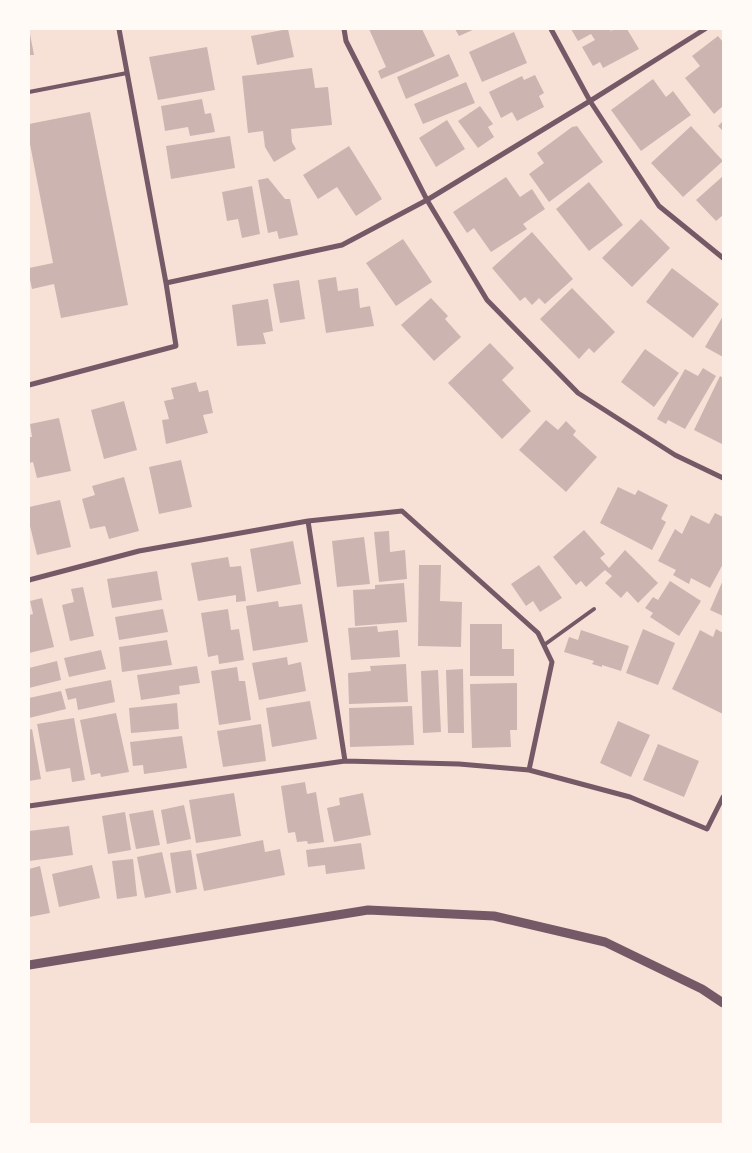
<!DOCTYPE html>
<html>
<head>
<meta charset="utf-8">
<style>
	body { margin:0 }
	#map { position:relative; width:752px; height:1153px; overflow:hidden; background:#f7e1d7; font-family:"Public Sans",sans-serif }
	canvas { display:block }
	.frame { position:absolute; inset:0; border:30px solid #fffaf5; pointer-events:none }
</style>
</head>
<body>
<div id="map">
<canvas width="752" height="1153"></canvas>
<div class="frame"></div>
</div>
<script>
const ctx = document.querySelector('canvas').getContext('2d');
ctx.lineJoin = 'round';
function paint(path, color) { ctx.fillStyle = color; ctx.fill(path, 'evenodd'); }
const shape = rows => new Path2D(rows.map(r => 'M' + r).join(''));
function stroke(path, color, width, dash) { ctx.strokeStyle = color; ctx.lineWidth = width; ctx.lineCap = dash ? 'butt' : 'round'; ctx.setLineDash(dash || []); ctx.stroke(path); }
paint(shape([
	[288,29,294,57,257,65,251,36],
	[369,29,422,29,435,56,381,79,378,71,386,67],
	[455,29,475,29,459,36],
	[571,29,613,29,609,32,615,29,627,29,639,49,603,68,600,62,593,66,582,47,595,40,591,34,578,41],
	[514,32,527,63,482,82,469,52],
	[29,34,30,34,34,55,29,55],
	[718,36,723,42,723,106,714,114,685,78,700,66,692,56],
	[207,47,215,90,158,100,149,57],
	[449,54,459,76,406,99,397,77],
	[312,68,315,88,328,87,332,125,291,129,292,142,296,149,274,162,265,147,263,131,248,133,242,76],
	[535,75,544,93,539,96,544,107,517,121,512,112,501,118,489,92,522,76,524,80],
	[653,79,666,97,673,91,691,115,641,151,611,110],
	[466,82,475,103,423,124,414,104],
	[202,99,205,114,211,113,215,132,190,136,188,127,165,131,161,106],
	[480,106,493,124,488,127,494,137,478,148,458,121],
	[90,112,128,305,61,318,54,284,32,289,29,275,29,268,53,263,29,139,29,124],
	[447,120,465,149,436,167,419,138],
	[723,121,723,131,718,126],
	[577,126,603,162,549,202,529,174,544,163,537,153,572,127],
	[691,126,723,161,683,197,651,163],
	[230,136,235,168,171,179,166,146],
	[349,146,382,199,356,216,337,187,318,199,303,175],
	[723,176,723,215,716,221,696,200],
	[506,177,520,197,532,189,545,209,523,224,527,229,491,252,474,228,467,233,453,212],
	[268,178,285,199,290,199,298,235,279,239,277,231,268,233,258,180],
	[589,182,623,225,589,251,556,209],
	[252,186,260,234,242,238,238,219,227,221,222,192],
	[641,219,670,248,632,287,602,258],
	[532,232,573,279,545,304,539,298,532,305,525,297,520,301,492,268],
	[403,239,432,282,396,306,366,263],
	[672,268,719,304,693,338,646,302],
	[336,277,338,291,358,288,360,308,370,306,374,326,326,333,318,280],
	[299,280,305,319,280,323,273,284],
	[572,288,615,332,594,353,589,348,579,359,540,319],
	[431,298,448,316,445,319,461,337,434,361,401,325],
	[268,299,273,331,263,333,266,344,237,346,232,305],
	[723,316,723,357,705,347],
	[490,343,514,368,502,380,531,411,502,439,448,383],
	[645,349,679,373,654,407,621,382],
	[703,368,716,376,685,429,668,420,666,424,657,419,685,369,698,376],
	[720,376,723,378,723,441,722,444,694,430],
	[196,382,199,392,208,390,213,413,203,415,208,433,166,444,162,420,169,419,164,401,174,399,171,388],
	[124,401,137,450,104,459,91,410],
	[59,418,71,471,37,478,33,462,29,463,29,437,32,437,30,424],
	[546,420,558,430,566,421,576,431,573,435,597,457,566,492,519,450],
	[181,460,192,507,159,514,149,467],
	[124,477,139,531,109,539,105,526,90,529,82,499,95,495,92,486],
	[618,487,635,495,638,490,668,505,661,519,666,522,652,550,600,523],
	[60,500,71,547,37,555,29,522,29,507],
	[715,513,723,517,723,564,710,588,691,578,689,584,673,575,676,570,658,561,675,529,682,534,691,515,709,524],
	[584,530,605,554,600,558,609,568,625,550,658,583,638,603,627,591,621,598,605,583,612,576,605,570,586,587,581,581,576,585,553,557],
	[389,531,390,552,405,550,407,579,379,582,374,532],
	[364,537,370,584,337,587,332,541],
	[293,541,301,584,257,592,250,549],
	[228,557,230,567,241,566,246,601,236,602,236,595,198,601,191,563],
	[419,565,441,565,440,601,462,602,461,647,418,646],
	[539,565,562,598,540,612,533,601,526,606,511,584],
	[157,571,162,600,112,608,107,579],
	[723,580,723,616,710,610],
	[670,581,701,601,679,636,650,617,653,613,645,608,653,597,658,600],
	[404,583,407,622,355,626,353,590,375,589,375,585],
	[83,587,94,636,70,641,62,605,74,602,71,589],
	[42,598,54,647,29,653,29,615,33,614,30,601],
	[278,601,279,607,302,604,308,642,253,651,246,606],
	[163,609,168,632,119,640,115,617],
	[228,609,231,630,239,629,244,660,219,664,218,655,208,657,201,613],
	[470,624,502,624,502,649,514,649,514,676,470,676],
	[377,626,378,632,398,630,400,657,351,660,348,628],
	[643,629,675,643,658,685,626,673],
	[716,629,723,633,723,714,672,689,700,630,713,637],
	[581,630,629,646,621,671,602,665,602,667,592,664,594,661,564,652,569,637,578,640],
	[167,640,172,665,122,672,119,647],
	[101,650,106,669,69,677,64,658],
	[287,657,288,665,301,662,306,691,259,700,252,663],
	[57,661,61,680,29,688,29,668],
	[406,664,408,702,349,704,348,673,371,671,370,666],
	[197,666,200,683,179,686,180,694,141,700,137,675],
	[237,667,239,681,245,681,251,720,219,725,211,671],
	[463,669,464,733,448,733,446,670],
	[438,670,441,732,423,733,421,671],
	[111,680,115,702,78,710,76,698,68,700,65,689],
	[517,683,517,730,510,730,511,747,472,748,470,684],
	[61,691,66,709,29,718,29,698],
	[310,701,317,739,272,747,266,708],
	[177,703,179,729,131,733,129,708],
	[412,706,414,745,350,747,349,708],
	[116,713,129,772,101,777,100,773,91,775,80,720],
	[74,718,85,780,72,782,70,768,46,772,37,724],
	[618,721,650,735,631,777,600,763],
	[261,724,266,761,223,767,217,731],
	[32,729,41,779,29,781,29,730],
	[182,736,187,768,144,774,143,765,133,766,130,742],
	[658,744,699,761,684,797,643,780],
	[305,782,307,794,316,792,324,842,308,844,307,841,297,842,295,832,288,833,281,786],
	[234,793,241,836,196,843,189,800],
	[363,793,371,835,334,842,327,808,340,805,339,798],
	[184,805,191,839,167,844,161,810],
	[153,810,160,845,136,849,129,814],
	[125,812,131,850,108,854,102,816],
	[69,826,73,855,29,861,29,831],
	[263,840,265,852,280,849,285,875,204,891,196,854],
	[361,843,365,869,326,874,325,865,308,867,306,850],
	[191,850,197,889,176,893,170,853],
	[162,852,171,893,145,898,137,857],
	[133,859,137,896,117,899,112,861],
	[92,865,100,898,59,907,52,874],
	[40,866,50,913,29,917,29,869]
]), '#ccb4b1');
stroke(shape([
	[29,92,127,73],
	[544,645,594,609]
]), '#755966', 4);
stroke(shape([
	[344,29,346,41,427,200,487,300,578,393,675,455,723,478],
	[551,29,590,101,659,206,723,258],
	[166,283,342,245,427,200,590,101,705,29],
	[29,385,176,346,166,283,119,29],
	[308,521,345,761],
	[29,580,139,551,308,521,402,511,538,633,552,662,529,770],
	[29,806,345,761,459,764,529,770,630,797,707,829,723,797]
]), '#755966', 5);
stroke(shape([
	[29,965,368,910,494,916,605,942,702,989,723,1003]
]), '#755966', 9);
</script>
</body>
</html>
